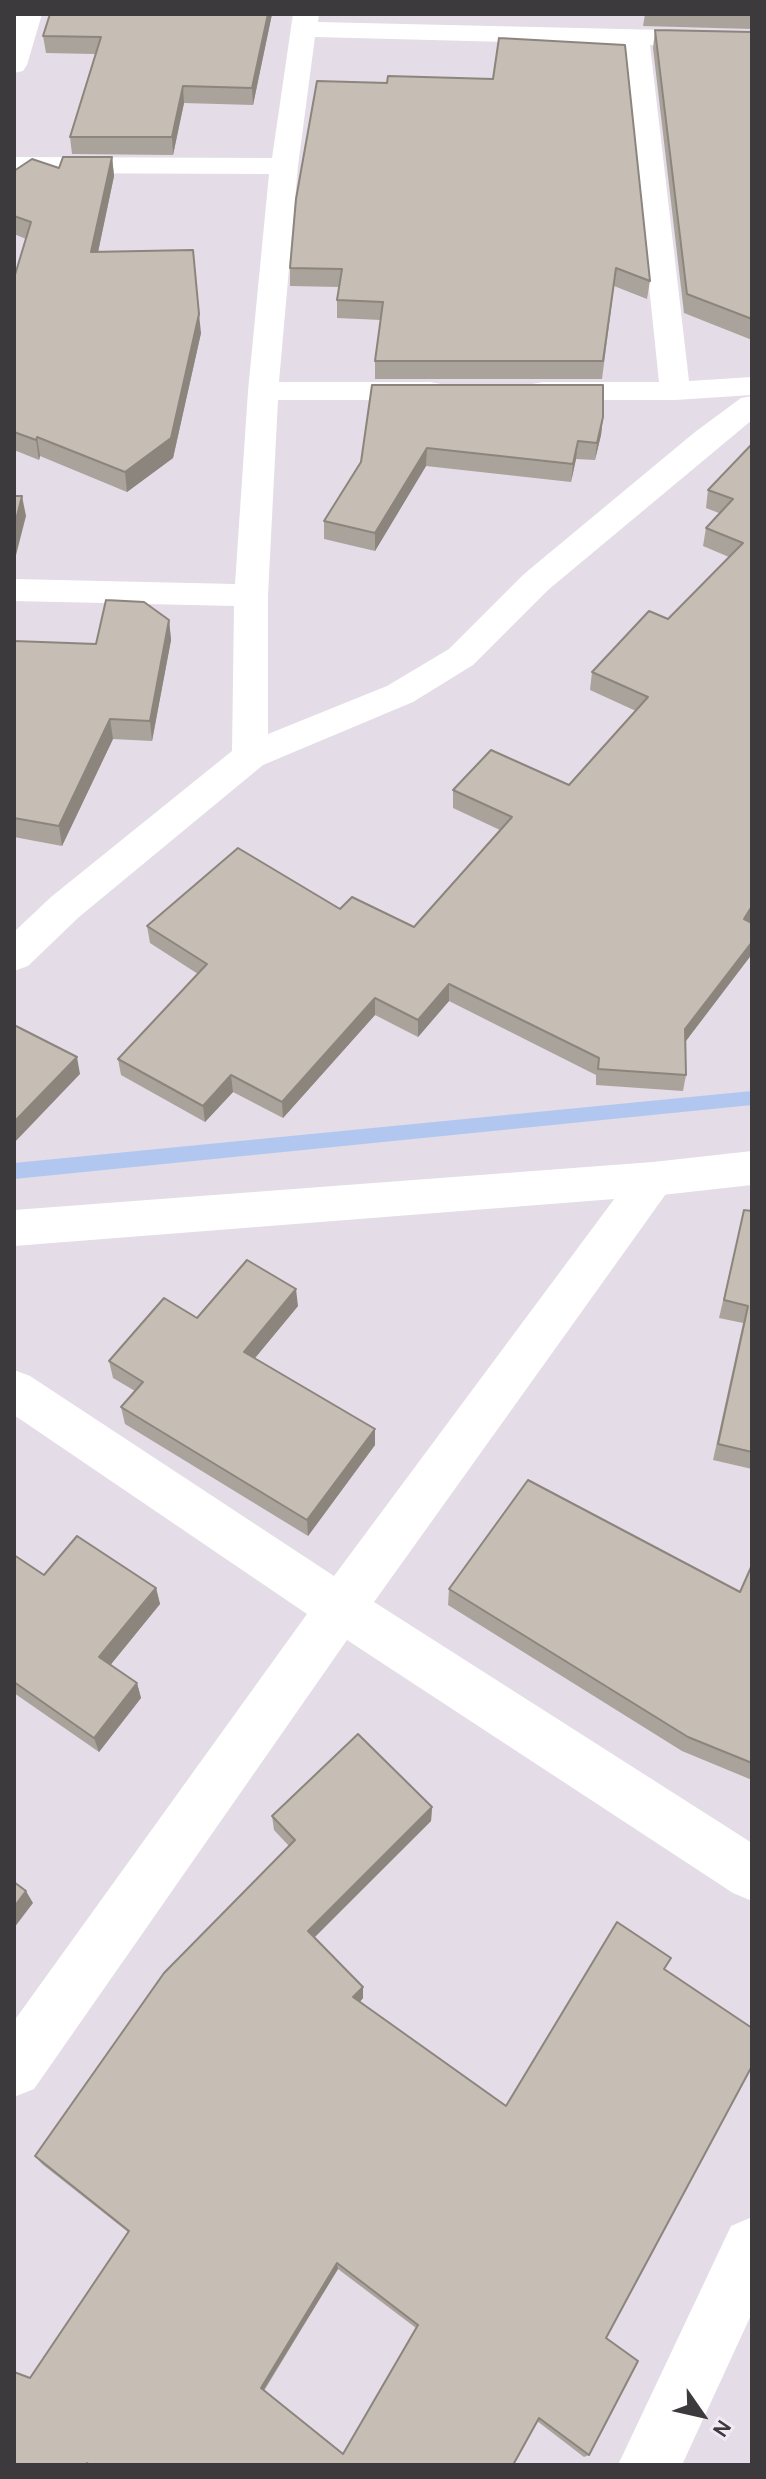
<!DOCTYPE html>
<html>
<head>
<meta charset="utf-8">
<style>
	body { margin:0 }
	#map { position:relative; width:766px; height:2479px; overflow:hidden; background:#e4dce6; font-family:Karla,sans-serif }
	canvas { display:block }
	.frame { position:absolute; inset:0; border:16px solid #3d3a3e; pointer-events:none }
	.north { position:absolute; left:662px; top:2375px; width:80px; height:80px; -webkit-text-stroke:6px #f1e9f3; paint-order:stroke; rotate:124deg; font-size:22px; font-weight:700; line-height:32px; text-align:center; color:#3d3a3e }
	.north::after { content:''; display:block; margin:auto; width:28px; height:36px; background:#3d3a3e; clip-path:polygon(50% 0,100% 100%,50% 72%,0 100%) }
</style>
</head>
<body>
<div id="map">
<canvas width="766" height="2479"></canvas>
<div class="frame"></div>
<div class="north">N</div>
</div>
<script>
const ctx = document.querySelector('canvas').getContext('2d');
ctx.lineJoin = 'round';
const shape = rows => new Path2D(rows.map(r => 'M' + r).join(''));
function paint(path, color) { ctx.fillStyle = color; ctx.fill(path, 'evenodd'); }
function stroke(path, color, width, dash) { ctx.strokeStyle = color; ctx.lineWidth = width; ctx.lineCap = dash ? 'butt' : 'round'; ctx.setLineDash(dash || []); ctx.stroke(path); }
paint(shape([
	[752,1091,752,1105,14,1179,14,1163,752,1091]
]), '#b1c7f0');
paint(shape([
	[16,14,42,14,27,65,23,71,14,73,16,14],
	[293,14,319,14,318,22,752,32,752,48,650,45,689,381,752,377,752,395,675,400,543,400,532,398,528,391,532,384,543,382,659,382,624,45,315,37,298,166,279,382,430,382,441,384,445,391,441,398,430,400,278,400,268,595,268,734,387,686,449,649,524,574,695,432,741,398,752,396,752,420,548,590,473,665,413,702,263,765,79,917,28,966,14,971,14,932,51,897,232,751,234,606,14,601,14,579,235,584,248,391,269,174,14,173,14,157,272,158,293,14],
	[653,1162,668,1167,675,1179,668,1191,374,1602,752,1843,752,1901,733,1893,347,1640,34,2089,14,2097,14,2021,307,1614,14,1415,14,1370,30,1376,334,1576,638,1167,653,1162],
	[752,2217,752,2313,682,2465,618,2465,731,2226,752,2217]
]), '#fff');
paint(shape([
	[752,1151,752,1185,653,1196,14,1246,14,1210,653,1162,752,1151]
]), '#fff');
paint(shape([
	[50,14,272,14,253,105,184,103,173,155,72,154,70,137,95,54,46,53,43,36],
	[645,14,752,14,752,29,643,26],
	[655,30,752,32,752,340,684,313,653,48],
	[317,81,650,281,647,299,614,286,602,379,375,379,375,361,381,320,337,318,337,300,339,287,290,286,290,268],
	[112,157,114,176,98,252,201,333,173,458,127,492,40,456,39,460,14,450,14,278,26,239,14,234,14,171,59,168],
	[372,385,603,417,601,435,595,460,576,459,571,482,426,466,375,551,324,539,324,521,361,462],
	[752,444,752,917,749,922,752,923,752,954,686,1041,686,1075,683,1091,596,1085,596,1075,449,1001,418,1037,375,1015,283,1118,233,1092,205,1122,121,1075,118,1059,198,974,150,943,147,926,340,909,414,927,500,830,453,808,453,790,569,785,636,711,590,690,592,672,668,619,729,557,703,546,706,528,719,513,706,508,708,490],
	[169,620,171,640,152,741,113,739,62,846,14,837,14,641,96,644],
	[744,1210,752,1211,752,1469,713,1460,743,1323,719,1318],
	[298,1306,254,1359,375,1445,308,1536,125,1424,121,1407,135,1391,113,1378,109,1361,197,1318],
	[14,1555,44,1575,156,1588,160,1604,110,1665,137,1683,141,1698,99,1752,14,1693],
	[752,1565,752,1780,682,1751,448,1605,449,1589,740,1592],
	[432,1807,431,1821,314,1937,363,1998,360,2002,506,2106,665,1970,606,2338,589,2455,584,2457,537,2421,513,2465,14,2465,30,2378,128,2232,42,2164,35,2156,289,1846,274,1830,272,1816],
	[338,2269,416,2328,343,2454,264,2391]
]), '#aaa39b');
paint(shape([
	[268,14,272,14,253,105,252,88],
	[183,86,184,103,173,155,172,137],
	[112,157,114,176,94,271,91,252],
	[199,314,201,333,173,458,127,492,125,472],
	[603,417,601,435,595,460,597,443],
	[37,437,40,456,39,460,36,440],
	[578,441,576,459,571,482,573,464],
	[427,448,426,466,375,551,375,533],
	[22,496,26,516,14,563,14,528],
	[169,620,171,640,152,741,150,721],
	[110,719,113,739,62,846,59,826],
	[752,906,752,917,740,937,744,919],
	[752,942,752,954,682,1046,685,1029],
	[449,984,449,1001,418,1037,418,1020],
	[375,998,375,1015,283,1118,282,1102],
	[77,1057,80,1074,14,1143,14,1122],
	[231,1075,233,1092,205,1122,203,1106],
	[296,1289,298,1306,246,1369,244,1352],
	[375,1429,375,1445,308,1536,307,1520],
	[156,1588,160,1604,104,1673,99,1657],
	[137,1683,141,1698,99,1752,94,1738],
	[432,1807,431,1821,309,1943,308,1931],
	[26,1891,33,1903,14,1928,14,1907],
	[363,1987,363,1998,354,2008,353,1997],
	[337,2263,338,2269,263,2391,261,2388]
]), '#8b857e');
const building = shape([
	[50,14,268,14,252,88,183,86,172,137,70,137,101,37,43,36,50,14],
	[655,30,752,32,752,319,687,294,655,30],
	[499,38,625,45,650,281,616,268,603,361,375,361,383,302,337,300,342,269,290,268,296,199,317,81,387,83,388,76,493,79,499,38],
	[63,157,112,157,91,252,193,250,199,314,171,438,125,472,37,437,36,440,14,432,14,278,31,222,14,216,14,171,32,159,59,168,63,157],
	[372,385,603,385,603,417,597,443,578,441,573,464,427,448,375,533,324,521,361,462,372,385],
	[752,444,752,906,744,919,752,923,752,942,685,1029,686,1075,598,1069,599,1058,449,984,418,1020,375,998,282,1102,231,1075,203,1106,118,1059,207,964,147,926,238,848,340,909,352,897,414,927,512,817,453,790,491,750,569,785,648,697,592,672,649,611,668,619,743,543,706,528,733,499,708,490,752,444],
	[14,496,22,496,14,528,14,496],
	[106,600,144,602,169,620,150,721,110,719,59,826,14,818,14,641,96,644,106,600],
	[14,1025,77,1057,14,1122,14,1025],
	[744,1210,752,1211,752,1452,718,1444,748,1306,724,1300,744,1210],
	[247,1260,296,1289,244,1352,375,1429,307,1520,121,1407,143,1382,109,1361,164,1298,197,1318,247,1260],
	[528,1480,740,1592,752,1565,752,1763,688,1737,449,1589,528,1480],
	[77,1536,156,1588,99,1657,137,1683,94,1738,14,1682,14,1555,44,1575,77,1536],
	[358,1734,432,1807,308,1931,363,1987,353,1997,506,2106,617,1922,671,1958,664,1969,752,2028,752,2066,606,2338,638,2361,589,2455,539,2418,513,2465,90,2465,87,2463,87,2465,14,2465,14,2372,30,2378,129,2231,35,2156,164,1973,295,1840,272,1816,358,1734],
	[337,2263,418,2325,343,2454,261,2388,337,2263],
	[14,1882,26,1891,14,1907,14,1882]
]);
paint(building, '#c6beb4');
stroke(building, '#8b857e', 2);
</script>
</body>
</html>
